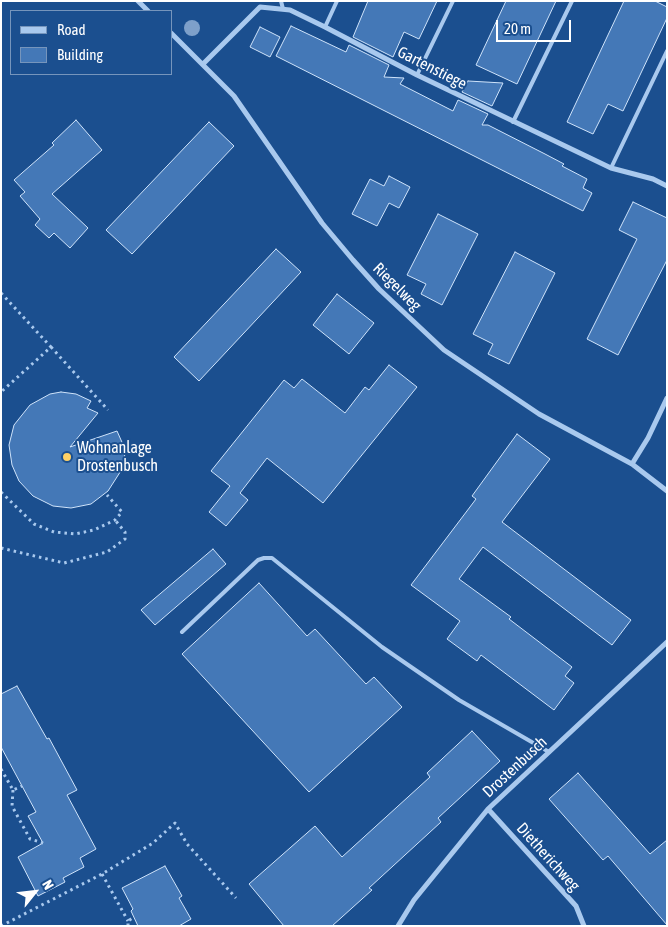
<!DOCTYPE html>
<html>
<head>
<meta charset="utf-8">
<style>
	body { margin:0 }
	#map { position:relative; width:668px; height:927px; overflow:hidden; background:#1b4f8f; font-family:"Asap Condensed",sans-serif }
	canvas { display:block }
	.frame { position:absolute; inset:0; border:2px solid #fff; pointer-events:none }
	.legend { position:absolute; left:10px; top:10px; width:162px; height:65px; box-sizing:border-box; background:#1b4f8f; border:1px solid #7695bc; margin:0; padding:6px 9px; list-style:none; font-size:15px; color:#fff }
	.legend li { display:flex; align-items:center; gap:10px; height:25px }
	.legend b { width:25px; border:1px solid #7695bc }
	.north { position:absolute; left:10px; top:867px; width:50px; height:50px; -webkit-text-stroke:4px #1b4f8f; paint-order:stroke; rotate:61deg; font-size:14px; font-weight:700; line-height:20px; text-align:center; color:#fff }
	.north::after { content:''; display:block; margin:auto; width:18px; height:22px; background:#fff; clip-path:polygon(50% 0,100% 100%,50% 72%,0 100%) }
	.scale { position:absolute; left:496px; top:20px; width:75px; height:22px; box-sizing:border-box; border:2px solid #fff; border-top:0; padding-left:6px; font-size:15px; line-height:18px; white-space:nowrap; color:#fff; -webkit-text-stroke:4px #1b4f8f; paint-order:stroke }
</style>
</head>
<body>
<div id="map">
<canvas width="668" height="927"></canvas>
<div class="frame"></div>
<ul class="legend">
<li><b style="height:6px;background:#a9c9ee"></b>Road</li>
<li><b style="height:14px;background:#4478b7"></b>Building</li>
</ul>
<div class="north">N</div>
<div class="scale">20 m</div>
</div>
<script>
const ctx = document.querySelector('canvas').getContext('2d');
ctx.lineJoin = 'round';
function paint(path, color) { ctx.fillStyle = color; ctx.fill(path, 'evenodd'); }
const shape = rows => new Path2D(rows.map(r => 'M' + r).join(''));
function stroke(path, color, width, dash) { ctx.strokeStyle = color; ctx.lineWidth = width; ctx.lineCap = dash ? 'butt' : 'round'; ctx.setLineDash(dash || []); ctx.stroke(path); }
function write(font, color, halo, rows, align = 'center') {
  ctx.font = font + ' "Asap Condensed",sans-serif'; ctx.lineWidth = 4; ctx.setLineDash([]); ctx.textBaseline = 'middle'; ctx.strokeStyle = halo; ctx.fillStyle = color; for (const [text, x, y, turn = 0] of rows) {
    ctx.save(); ctx.translate(x, y); ctx.rotate((+turn || 0) * Math.PI / 180); ctx.textAlign = isNaN(turn) ? turn : align; if (halo) ctx.strokeText(text, 0, 0); ctx.fillText(text, 0, 0); ctx.restore();
  }
}
const building = shape([
	[368,1,437,1,419,39,404,32,393,57,353,37,368,1],
	[506,1,556,1,517,84,476,65,506,1],
	[624,1,655,1,667,7,667,18,623,111,608,104,593,134,567,122,624,1],
	[291,26,346,52,349,45,389,65,384,77,404,78,400,84,453,111,458,100,488,114,482,125,488,125,545,154,564,164,562,166,587,179,583,188,592,193,583,211,276,56,291,26],
	[260,27,280,37,270,57,250,47,260,27],
	[468,81,503,83,492,106,462,92,468,81],
	[76,120,102,150,52,194,88,228,70,248,54,233,49,238,35,225,40,219,20,196,25,192,14,180,54,145,52,143,76,120],
	[209,122,234,146,132,254,106,230,209,122],
	[389,176,410,187,399,208,389,203,377,226,352,214,370,179,384,186,389,176],
	[633,202,667,218,667,260,618,355,587,339,637,239,619,230,633,202],
	[438,214,478,234,442,305,421,294,426,284,407,275,438,214],
	[276,249,301,272,199,381,174,357,276,249],
	[515,252,555,273,509,364,488,354,493,344,473,334,515,252],
	[337,294,374,323,349,354,313,325,337,294],
	[389,365,417,387,323,503,267,458,240,493,248,500,226,526,209,512,230,486,211,471,284,380,294,388,302,379,345,413,365,387,369,390,389,365],
	[61,392,76,394,91,401,87,408,98,413,70,447,117,431,125,449,124,466,108,491,91,504,71,508,53,506,33,496,19,481,12,465,9,445,14,425,30,405,50,394,61,392],
	[517,434,550,459,502,522,631,620,612,645,483,547,459,579,511,617,509,619,572,667,565,676,574,683,554,710,481,655,477,661,447,639,460,621,411,585,476,499,472,496,517,434],
	[213,549,226,564,155,625,141,610,213,549],
	[259,583,307,636,315,629,366,684,374,677,402,707,309,792,182,654,259,583],
	[17,686,47,739,49,738,77,790,67,795,96,849,80,858,84,867,63,878,65,882,38,896,18,857,43,843,28,816,36,812,1,747,1,694,17,686],
	[472,731,500,761,438,818,441,822,369,888,372,890,332,926,284,926,249,884,315,826,342,857,430,777,427,773,472,731],
	[578,773,650,854,667,840,667,925,608,856,603,860,549,799,578,773],
	[165,866,182,896,179,898,191,919,179,926,138,926,131,911,133,909,122,888,165,866]
]);
paint(building, '#4478b7');
stroke(building, '#cfe3fa', 1);
stroke(shape([
	[1,293,51,347,1,392],
	[51,347,108,410],
	[1,492,34,524,54,532,75,534,94,530,115,520,122,512,107,495],
	[1,548,64,563,107,552,125,539,125,532,115,520],
	[1,769,13,790,22,786],
	[13,790,12,806,30,839,43,843],
	[102,874,128,921],
	[1,926,102,874,153,843,175,823,187,844,236,898],
	[128,926,128,921,134,917]
]), '#a9c9ee', 3, [2.5, 4]);
stroke(shape([
	[281,1,283,9],
	[325,27,337,1],
	[417,75,453,1],
	[513,122,572,1],
	[611,168,667,51],
	[182,632,258,560,264,558,272,558,382,647,459,700,549,752]
]), '#a9c9ee', 4);
stroke(shape([
	[138,1,148,11],
	[171,33,234,96,322,223,353,260,379,289,444,350,539,414,632,464,667,491],
	[203,64,260,7,290,10,325,27,417,75,611,168,653,179,667,186],
	[632,464,648,438,667,398],
	[488,809,576,906,584,926],
	[398,926,414,900,488,809,667,642]
]), '#a9c9ee', 5);
ctx.fillStyle = '#7ea0ca';
for (const [x, y] of [
	[192,28]
]) { ctx.beginPath(); ctx.arc(x, y, 8, 0, 2 * Math.PI); ctx.fill(); }
for (const [x, y, r, color] of [
	[67,457,5,"#ffd166"]
]) { const dot = new Path2D(); dot.arc(x, y, r, 0, 2 * Math.PI); ctx.fillStyle = color; ctx.fill(dot); stroke(dot, '#1b4f8f', 2); }
write('16px', '#fff', '#1b4f8f', [
	["Gartenstiege",432,68,27],
	["Riegelweg",397,287,45],
	["Drostenbusch",515,767,-43],
	["Dietherichweg",548,857,48]
]);
write('16px', '#fff', '#1b4f8f', [
	["Wohnanlage",77,448],
	["Drostenbusch",77,466]
], 'left');
</script>
</body>
</html>
